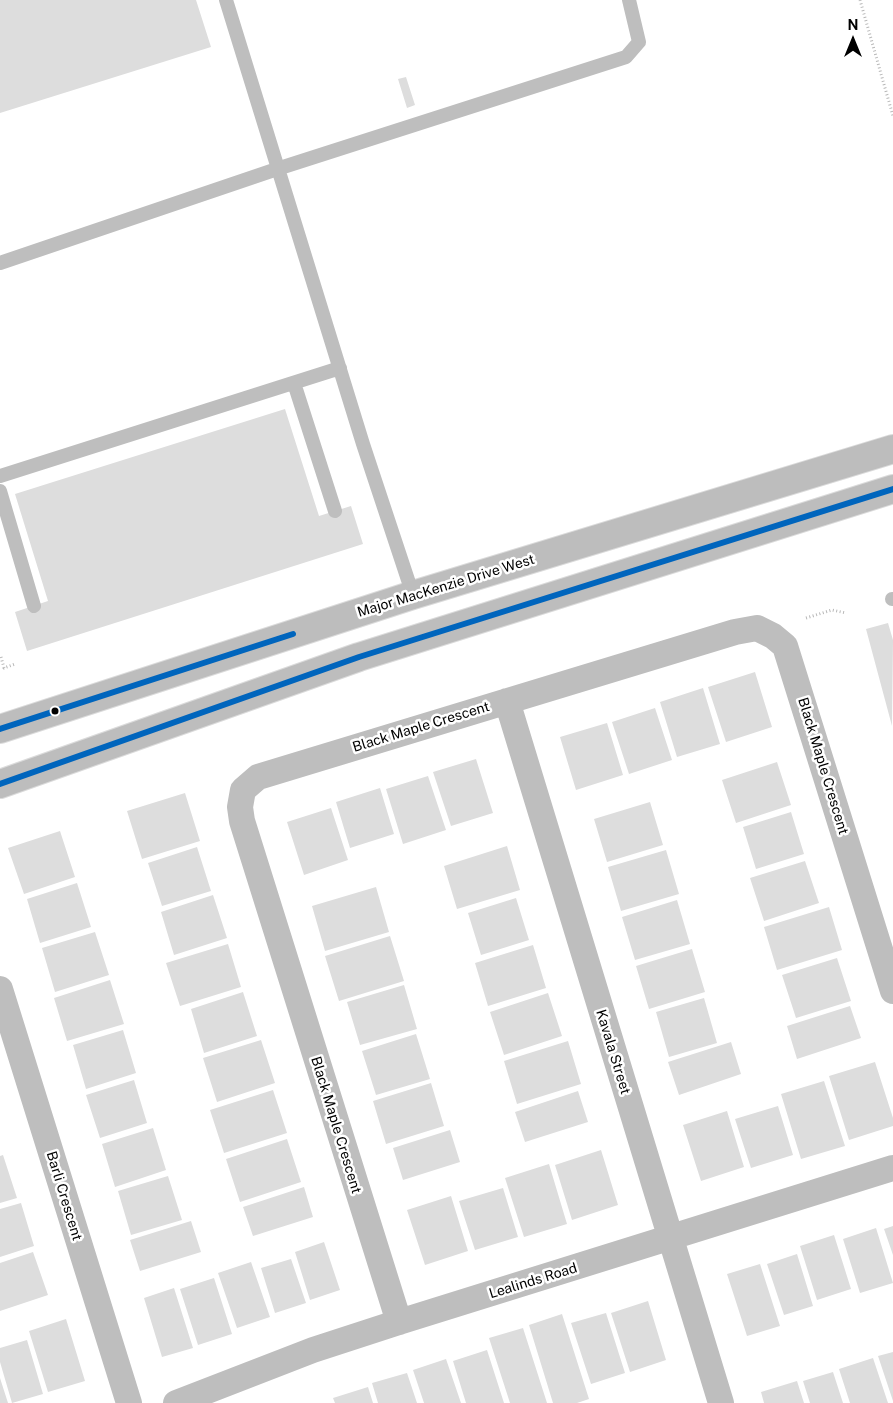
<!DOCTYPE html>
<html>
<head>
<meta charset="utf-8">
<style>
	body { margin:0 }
	#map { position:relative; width:893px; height:1403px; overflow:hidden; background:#fff; font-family:"Public Sans",sans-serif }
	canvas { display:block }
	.north { position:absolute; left:828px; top:15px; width:50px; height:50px; -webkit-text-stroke:4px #fff; paint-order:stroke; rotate:0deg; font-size:14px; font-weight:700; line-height:20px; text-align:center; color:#000 }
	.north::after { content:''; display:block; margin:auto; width:18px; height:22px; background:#000; clip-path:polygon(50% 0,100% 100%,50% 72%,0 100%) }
</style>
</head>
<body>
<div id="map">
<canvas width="893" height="1403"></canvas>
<div class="north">N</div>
</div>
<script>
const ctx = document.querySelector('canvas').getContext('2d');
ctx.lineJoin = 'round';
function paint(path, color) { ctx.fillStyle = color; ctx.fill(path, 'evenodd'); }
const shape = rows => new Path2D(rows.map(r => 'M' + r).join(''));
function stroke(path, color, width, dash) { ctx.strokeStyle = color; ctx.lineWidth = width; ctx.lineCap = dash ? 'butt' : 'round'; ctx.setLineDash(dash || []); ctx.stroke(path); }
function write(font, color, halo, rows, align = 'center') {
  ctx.font = font + ' "Public Sans",sans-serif'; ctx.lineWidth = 5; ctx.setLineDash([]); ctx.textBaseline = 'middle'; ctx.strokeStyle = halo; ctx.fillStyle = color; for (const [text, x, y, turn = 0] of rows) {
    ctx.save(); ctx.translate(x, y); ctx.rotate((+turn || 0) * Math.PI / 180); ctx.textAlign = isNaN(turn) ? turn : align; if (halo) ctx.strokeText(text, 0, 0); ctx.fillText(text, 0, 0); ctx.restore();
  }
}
paint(shape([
	[0,0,196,0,211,47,0,113],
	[406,77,415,105,407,108,398,79],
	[285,409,319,516,351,506,363,544,27,651,15,612,48,601,15,494],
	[888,623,893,640,892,726,866,629],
	[755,672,772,727,726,742,708,687],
	[703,688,720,744,677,757,660,702],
	[655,708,672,760,629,774,612,722],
	[607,723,623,775,576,790,560,737],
	[476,759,493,813,451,826,433,772],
	[777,762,791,805,736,823,722,780],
	[428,776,446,830,403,844,386,789],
	[380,788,394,834,350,848,336,802],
	[185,793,200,841,142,859,127,811],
	[650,802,663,845,607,862,594,819],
	[331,808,348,860,304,875,287,822],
	[791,812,804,854,756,869,743,827],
	[60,831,75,877,24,894,8,848],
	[507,846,520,890,457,909,444,866],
	[197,847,211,891,162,906,148,863],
	[666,850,679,894,621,911,608,867],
	[805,861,819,903,764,921,750,878],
	[77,883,91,927,40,943,27,899],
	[376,887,389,932,325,951,312,906],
	[213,895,227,938,174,955,161,912],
	[516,898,529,940,481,955,468,913],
	[677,900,690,944,635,960,622,917],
	[829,907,842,950,777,970,764,927],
	[95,932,109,975,55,992,42,948],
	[390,936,404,981,339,1001,325,956],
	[228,944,241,987,180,1006,166,963],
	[533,945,546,988,488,1006,475,963],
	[692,949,705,992,649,1009,636,966],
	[837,958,851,1001,796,1018,782,975],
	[110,980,124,1024,67,1041,54,998],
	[404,985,417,1029,360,1045,347,1002],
	[243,992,257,1036,204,1053,191,1009],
	[548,993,562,1036,504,1055,490,1012],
	[704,998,717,1043,669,1057,656,1012],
	[850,1006,861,1038,797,1059,787,1026],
	[123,1030,136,1073,86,1089,73,1045],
	[416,1034,430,1079,376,1095,362,1051],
	[261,1040,275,1083,217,1102,203,1058],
	[568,1041,581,1084,517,1104,504,1061],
	[731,1042,741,1074,679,1095,668,1062],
	[875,1062,893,1118,893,1126,849,1140,829,1076],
	[134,1080,147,1123,100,1138,86,1095],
	[824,1081,845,1146,801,1159,781,1094],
	[431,1083,444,1126,386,1144,373,1101],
	[273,1090,287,1133,224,1153,210,1110],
	[578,1091,588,1122,525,1142,515,1112],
	[778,1106,793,1155,751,1168,735,1119],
	[727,1111,744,1167,701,1181,683,1125],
	[153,1128,166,1170,115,1187,102,1144],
	[450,1130,460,1162,403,1180,393,1148],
	[287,1139,301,1182,240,1202,226,1159],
	[601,1150,618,1205,572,1220,555,1165],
	[3,1155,17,1198,0,1203,0,1156],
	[549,1164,567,1224,524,1237,505,1178],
	[168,1176,182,1220,131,1235,118,1191],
	[304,1187,313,1217,253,1236,243,1207],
	[503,1188,518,1237,475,1250,459,1201],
	[451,1196,468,1251,425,1265,407,1210],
	[21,1203,34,1246,0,1257,0,1209],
	[191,1221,201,1252,140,1271,130,1240],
	[893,1226,893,1255,884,1229],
	[876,1228,893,1283,860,1293,843,1239],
	[834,1235,851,1289,817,1300,800,1246],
	[324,1242,340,1290,310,1300,295,1252],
	[33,1252,48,1295,0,1311,0,1263],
	[797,1254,813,1306,784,1315,767,1264],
	[291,1259,306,1303,275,1313,261,1268],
	[251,1262,270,1317,237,1328,218,1273],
	[760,1264,780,1326,747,1336,727,1274],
	[214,1278,232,1334,198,1345,180,1289],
	[174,1288,193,1348,162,1357,144,1298],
	[648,1301,666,1360,630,1372,611,1313],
	[606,1313,625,1373,591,1384,571,1323],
	[562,1314,589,1399,577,1403,553,1403,529,1325],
	[66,1319,85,1381,48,1392,29,1331],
	[523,1328,547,1403,510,1403,489,1338],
	[27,1340,43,1394,12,1403,0,1362,0,1348],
	[487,1350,504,1403,466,1403,453,1361],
	[893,1352,893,1401,878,1356],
	[873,1358,888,1403,850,1403,839,1369],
	[446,1359,461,1403,424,1403,413,1370],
	[833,1372,843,1403,810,1403,803,1381],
	[407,1373,417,1403,378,1403,372,1383],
	[0,1378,8,1403,0,1403],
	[797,1381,804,1403,764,1403,761,1392],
	[368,1387,373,1403,335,1403,333,1398]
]), '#ddd');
const primary = shape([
	[0,729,413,595,893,449],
	[0,784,359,657,893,489]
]);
stroke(primary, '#dbdbdb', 30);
stroke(shape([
	[860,0,893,116],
	[806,618,832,610,846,613],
	[1,657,4,668,15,664]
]), '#b8b8b8', 3, [1, 2.5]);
stroke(shape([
	[226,0,363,444,413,595],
	[0,263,280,168,626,57,639,42,629,0],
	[294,383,335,511],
	[0,476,340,368],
	[0,491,34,606],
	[892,599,893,599]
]), '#bebebe', 14);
stroke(shape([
	[507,701,721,1403],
	[0,989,129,1403],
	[399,1322,242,821,240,807,243,790,258,777,735,632,757,628,773,636,785,646,893,991],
	[176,1403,313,1350,399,1322,893,1168]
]), '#bebebe', 26);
stroke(primary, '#bdbdbd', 28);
stroke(shape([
	[0,729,293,634],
	[0,784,359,657,893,489]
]), '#0065bd', 6);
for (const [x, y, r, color] of [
	[55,711,4.5,"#000"]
]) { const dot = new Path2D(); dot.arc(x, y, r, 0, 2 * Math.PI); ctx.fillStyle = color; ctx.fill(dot); stroke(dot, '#fff', 2); }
write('14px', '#000', '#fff', [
	["Major MacKenzie Drive West",446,586,-17],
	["Black Maple Crescent",421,727,-17],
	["Black Maple Crescent",823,766,73],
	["Kavala Street",613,1052,73],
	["Black Maple Crescent",336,1125,73],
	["Barli Crescent",64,1196,73],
	["Lealinds Road",533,1281,-17]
]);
</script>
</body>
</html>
